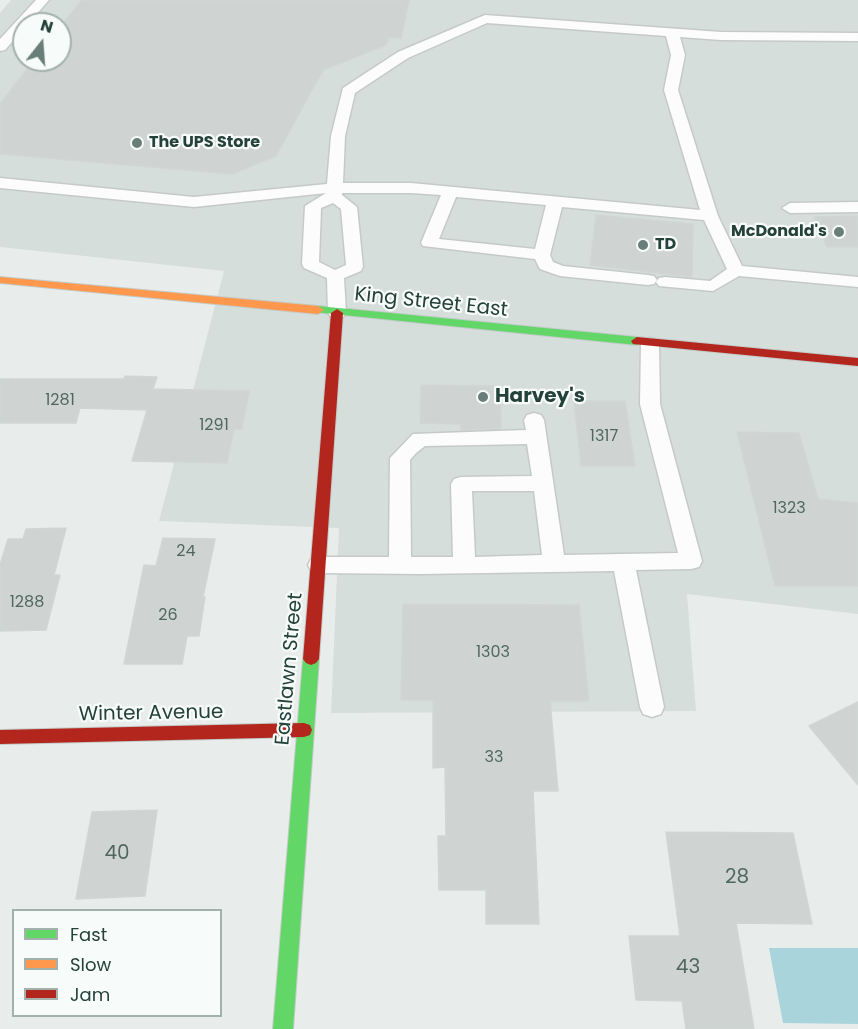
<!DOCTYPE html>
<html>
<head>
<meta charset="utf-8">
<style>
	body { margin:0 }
	#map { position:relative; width:858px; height:1029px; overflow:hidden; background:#e8edeb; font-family:Poppins,sans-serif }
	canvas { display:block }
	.legend { position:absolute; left:12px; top:909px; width:210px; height:108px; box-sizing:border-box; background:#f7fbf9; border:2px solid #a3b1ad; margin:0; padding:8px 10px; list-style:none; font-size:18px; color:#24423a }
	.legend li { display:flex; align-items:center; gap:12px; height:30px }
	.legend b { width:30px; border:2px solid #a3b1ad }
	.north { position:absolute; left:12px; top:12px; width:60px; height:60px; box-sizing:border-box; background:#f7fbf9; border:2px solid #a3b1ad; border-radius:50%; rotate:17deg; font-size:16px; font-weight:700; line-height:24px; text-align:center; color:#24423a }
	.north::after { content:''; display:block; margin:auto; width:21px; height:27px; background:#697e78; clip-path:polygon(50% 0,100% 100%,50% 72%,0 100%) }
</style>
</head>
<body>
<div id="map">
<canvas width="858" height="1029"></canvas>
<ul class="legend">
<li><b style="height:8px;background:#63d668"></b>Fast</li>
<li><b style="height:8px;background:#ff974d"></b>Slow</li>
<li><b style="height:8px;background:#b3261e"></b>Jam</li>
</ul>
<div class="north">N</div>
</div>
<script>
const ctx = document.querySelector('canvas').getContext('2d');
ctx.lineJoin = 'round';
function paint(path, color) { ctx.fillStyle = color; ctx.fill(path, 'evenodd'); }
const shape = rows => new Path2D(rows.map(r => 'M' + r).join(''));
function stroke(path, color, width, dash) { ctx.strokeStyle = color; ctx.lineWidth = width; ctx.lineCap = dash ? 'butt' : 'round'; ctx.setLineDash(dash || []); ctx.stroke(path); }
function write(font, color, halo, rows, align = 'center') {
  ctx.font = font + ' Poppins,sans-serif'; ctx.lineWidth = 4.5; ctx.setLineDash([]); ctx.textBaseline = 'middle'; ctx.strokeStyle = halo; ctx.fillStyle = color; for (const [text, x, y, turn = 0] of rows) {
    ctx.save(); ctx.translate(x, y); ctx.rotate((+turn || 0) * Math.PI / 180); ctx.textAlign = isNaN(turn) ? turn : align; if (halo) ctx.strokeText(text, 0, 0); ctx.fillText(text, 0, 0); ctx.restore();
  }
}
paint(shape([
	[11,0,858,0,858,614,687,594,696,711,331,713,339,528,159,521,224,271,0,247,0,13],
	[24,24,60,24,60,60,24,60]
]), '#d6dedb');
paint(shape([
	[769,948,858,948,858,1024,783,1023]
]), '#a9d4db');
const building = shape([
	[82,0,409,0,401,38,389,38,386,45,323,70,276,156,232,174,0,154,0,104,34,60,60,60,60,27,82,0],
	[596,215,693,224,692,277,590,265,596,215],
	[858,216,858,247,827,247,814,217,858,216],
	[125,376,157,377,153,389,249,391,242,429,234,429,227,463,132,461,147,410,80,408,76,423,0,423,0,379,124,379,125,376],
	[421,385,500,386,501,429,461,430,461,424,420,423,421,385],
	[574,401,625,401,635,466,581,466,574,401],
	[737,432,799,433,818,499,858,503,858,586,775,586,737,432],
	[66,528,54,575,60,575,46,630,0,631,0,565,8,539,23,539,26,529,66,528],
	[163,538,215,539,203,597,205,597,199,636,187,636,182,664,124,664,144,565,156,566,163,538],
	[403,604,579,605,589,701,550,701,558,791,533,791,539,924,486,924,486,890,439,890,438,836,446,836,445,767,433,768,433,700,401,700,403,604],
	[858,702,858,785,809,726,858,702],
	[157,810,145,896,76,899,92,812,157,810],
	[666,832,793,833,812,924,736,923,754,1029,686,1029,682,1001,636,1000,629,936,680,936,666,832]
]);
paint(building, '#cfd4d2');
stroke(building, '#d1d6d4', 1.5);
const lane = shape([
	[36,0,49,0,28,24,24,24,24,28,5,50,0,51,0,39,36,0],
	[485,15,721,32,858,33,858,41,721,40,680,37,685,55,678,90,718,216,742,266,858,277,858,287,739,276,713,291,659,286,656,282,659,278,665,277,710,281,727,269,704,220,562,207,550,255,553,262,563,266,648,275,654,276,657,280,654,284,648,285,560,276,540,269,535,259,423,246,421,243,441,195,411,193,342,193,342,195,357,207,363,267,361,271,344,278,346,313,343,317,337,319,331,317,328,313,327,278,304,268,302,264,305,206,326,193,194,207,0,188,0,178,194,197,327,184,331,136,343,88,398,52,485,15],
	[487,23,666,36,671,55,664,90,700,210,411,183,343,183,345,136,355,93,408,58,487,23],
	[456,197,546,205,535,249,439,239,456,197],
	[333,203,341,209,346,265,335,270,319,262,321,208,333,203],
	[858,202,858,212,790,213,782,208,790,203,858,202],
	[650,338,656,340,659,344,660,404,702,561,699,567,691,569,636,570,664,707,661,714,652,717,643,714,640,707,614,571,420,574,319,573,311,571,308,565,311,559,319,557,389,557,390,458,413,434,526,430,524,420,527,415,534,413,541,415,544,420,564,555,678,553,640,404,641,344,644,340,650,338],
	[527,444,532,476,461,477,454,479,451,484,453,557,411,557,410,460,416,453,425,446,527,444],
	[472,491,534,491,542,555,475,557,472,491]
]);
const fast = shape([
	[318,306,637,337,643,341,637,345,314,312,314,308,318,306],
	[311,653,316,655,319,659,293,1029,273,1029,303,659,306,655,311,653]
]);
const slow = shape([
	[0,277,318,306,324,310,318,314,0,283,0,277]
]);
const jam = shape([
	[337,309,343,313,319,659,316,663,311,665,306,663,303,659,331,313,337,309],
	[637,337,858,358,858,366,633,344,631,341,637,337],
	[304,723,310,725,312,730,310,735,304,737,0,744,0,730,304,723]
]);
stroke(lane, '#c5cac8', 3);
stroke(fast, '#c3cbc8', 2);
stroke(slow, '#c3cbc8', 2);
stroke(jam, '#c3cbc8', 2);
paint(lane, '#fcfcfc');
paint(fast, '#63d668');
paint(slow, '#ff974d');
paint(jam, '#b3261e');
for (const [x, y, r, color] of [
	[137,143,6,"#697e78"],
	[839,232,6,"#697e78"],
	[643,245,6,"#697e78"],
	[483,397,6,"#697e78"]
]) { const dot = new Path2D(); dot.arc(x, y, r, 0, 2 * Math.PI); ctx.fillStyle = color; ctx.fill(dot); stroke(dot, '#f7fbf9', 2); }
write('bold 16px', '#24423a', '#f7fbf9', [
	["The UPS Store",149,143],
	["McDonald's",827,232,"right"],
	["TD",655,245]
], 'left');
write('16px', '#506761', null, [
	["1281",60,401],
	["1291",214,426],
	["1317",604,437],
	["1323",789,509],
	["24",186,552],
	["1288",27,603],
	["26",168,616],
	["1303",493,653],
	["33",494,758]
]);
write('20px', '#24423a', '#f7fbf9', [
	["King Street East",431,303,6],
	["Eastlawn Street",290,669,-85],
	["Winter Avenue",151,714,-1]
]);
write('bold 20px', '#24423a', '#f7fbf9', [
	["Harvey's",495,397]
], 'left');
write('20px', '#506761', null, [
	["40",117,854],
	["28",737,878],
	["43",688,968]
]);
</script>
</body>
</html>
